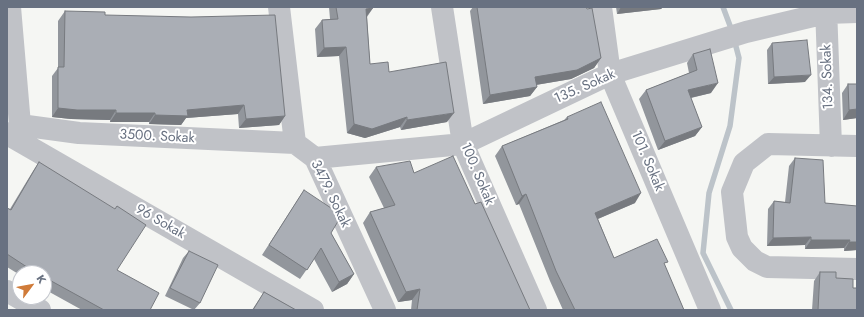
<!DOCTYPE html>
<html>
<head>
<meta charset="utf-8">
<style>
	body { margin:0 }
	#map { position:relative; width:864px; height:317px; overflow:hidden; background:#f5f6f3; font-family:Jost,sans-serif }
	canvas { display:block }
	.frame { position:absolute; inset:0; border:8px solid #687181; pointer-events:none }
	.north { position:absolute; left:12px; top:265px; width:40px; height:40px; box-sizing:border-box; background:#fff; border:1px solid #c3c6cd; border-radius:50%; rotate:58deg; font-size:11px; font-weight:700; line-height:16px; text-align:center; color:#687181 }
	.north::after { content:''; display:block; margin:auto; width:14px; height:18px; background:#d07b39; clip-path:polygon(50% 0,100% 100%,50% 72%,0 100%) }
</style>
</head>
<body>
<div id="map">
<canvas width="864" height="317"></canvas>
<div class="frame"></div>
<div class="north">K</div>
</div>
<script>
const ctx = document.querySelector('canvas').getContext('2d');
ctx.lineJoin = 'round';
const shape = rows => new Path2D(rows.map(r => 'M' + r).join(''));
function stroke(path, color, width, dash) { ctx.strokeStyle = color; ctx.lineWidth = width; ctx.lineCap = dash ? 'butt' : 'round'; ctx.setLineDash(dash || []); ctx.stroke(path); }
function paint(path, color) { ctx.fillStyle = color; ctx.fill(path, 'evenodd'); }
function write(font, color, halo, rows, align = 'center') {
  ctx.font = font + ' Jost,sans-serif'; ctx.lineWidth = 4; ctx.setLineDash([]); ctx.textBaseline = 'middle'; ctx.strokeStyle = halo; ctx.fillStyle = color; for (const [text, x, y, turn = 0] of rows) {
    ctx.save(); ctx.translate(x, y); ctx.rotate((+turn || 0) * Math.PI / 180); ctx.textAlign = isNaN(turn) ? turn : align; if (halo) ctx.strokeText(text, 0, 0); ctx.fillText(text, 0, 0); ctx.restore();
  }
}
stroke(shape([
	[723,7,732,31],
	[731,310,703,253,709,193,730,126,739,58,734,39]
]), '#bcc3c9', 5.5);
stroke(shape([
	[10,7,20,125,12,136],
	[279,7,295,143,315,158,385,310],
	[442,7,463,144,536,310],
	[601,7,610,74,710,310],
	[826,7,831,146],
	[20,125,79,133,295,143],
	[7,134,313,310],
	[857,146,768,144,744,163,732,192,737,237,742,248,755,261,767,267,857,269],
	[315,158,463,144,610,74,746,32,826,13,857,12],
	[7,291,40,310]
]), '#c0c2c7', 22);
paint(shape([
	[329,7,372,7,373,8,367,17,370,64,389,72,447,122,401,130,400,127,365,138,347,133,339,56,317,57,315,29,322,20,330,19],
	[473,7,586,7,601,58,594,68,571,79,536,85,537,87,530,96,483,104,470,11],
	[616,7,663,7,661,9,617,14],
	[65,11,105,15,285,116,279,125,239,128,238,114,186,118,181,125,149,124,149,122,110,122,110,120,71,119,52,117,52,76,58,68,58,21],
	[772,43,805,82,768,84,767,50],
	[693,54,711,93,691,98,702,127,695,136,658,150,639,99,646,90,689,73,687,63],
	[848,84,857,84,857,118,843,120,842,93],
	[567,117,635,203,598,219,614,258,665,266,684,310,563,310,550,281,519,204,516,205,495,156,502,146,564,120],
	[795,158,825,203,857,206,857,250,844,251,844,248,805,249,805,245,767,246,768,209,774,201,785,202,789,166],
	[39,162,117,270,150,310,82,310,44,289,44,273,20,273,20,275,7,267,7,208,10,209,33,171],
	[376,167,414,173,475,204,530,310,411,310,412,300,398,302,363,223,370,212,384,208,369,177],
	[304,190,331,233,354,274,347,284,332,292,314,259,300,279,262,255],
	[189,251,200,303,194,310,165,296,183,258],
	[820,272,836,278,853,288,857,310,812,310,814,281],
	[264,292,296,310,252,310]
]), '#92969c');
paint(shape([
	[621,7,663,7,661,9,617,14],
	[373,8,366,17,366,9],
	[346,47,339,56,317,57,324,48],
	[601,58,594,68,571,79,529,86,535,77],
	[811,75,805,82,768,84,774,77],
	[718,83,711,93,681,100,688,90],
	[537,87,530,96,483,104,490,95],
	[244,105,238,114,186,118,181,125,149,124,155,115,187,110],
	[58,108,116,110,110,120,71,119,52,117],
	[857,109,857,118,843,120,849,110],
	[116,113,155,113,149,122,110,122],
	[454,113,447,122,401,130,407,120],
	[285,116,279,125,239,128,246,119],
	[407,117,400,127,365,138,347,133,354,124],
	[702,127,695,136,658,150,665,141],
	[641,193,635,203,588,223,595,213],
	[526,194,519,204,516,205,522,196],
	[811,237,805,245,767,246,773,238],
	[811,240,850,240,844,248,805,249],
	[849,242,857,242,857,250,844,251],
	[354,274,347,284,332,292,339,282],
	[420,289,412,300,398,302,406,292]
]), '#777a7f');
const building = shape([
	[336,7,372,7,373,8,366,9,370,64,388,62,389,72,446,62,454,113,407,120,407,117,372,129,354,124,346,47,324,48,322,20,338,19,336,7],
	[477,7,586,7,587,9,592,8,601,58,577,70,535,77,537,87,490,95,477,7],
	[65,11,105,12,105,15,191,17,275,15,285,116,246,119,244,105,187,110,188,116,155,115,155,113,116,113,116,110,77,110,58,108,58,67,64,67,65,11],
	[807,40,811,75,774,77,772,43,807,40],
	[710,49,718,83,688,90,702,127,665,141,646,90,697,70,693,54,710,49],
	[848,84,857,84,857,109,849,110,848,84],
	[601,102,641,193,595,213,614,258,657,239,668,262,664,263,684,310,575,310,556,271,526,194,522,196,502,146,568,119,567,117,601,102],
	[453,156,475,204,481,202,530,310,417,310,420,289,406,292,370,212,395,205,376,167,410,161,414,173,453,156],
	[795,158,823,160,825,203,857,206,857,242,849,242,850,240,811,240,811,237,773,238,774,201,790,203,795,158],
	[39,162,115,209,117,206,146,225,117,270,159,293,150,310,104,310,44,277,44,273,36,273,7,254,7,208,11,210,39,162],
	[304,190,337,212,340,218,331,233,354,274,339,282,321,248,307,270,269,245,304,190],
	[189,251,218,265,200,303,170,288,189,251],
	[820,272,836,272,836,278,853,279,853,288,857,288,857,310,818,310,820,272],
	[264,292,296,310,253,310,264,292]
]);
paint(building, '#aaaeb5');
stroke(building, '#777a7f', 1);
write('14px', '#687181', '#fff', [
	["134. Sokak",828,77,-92],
	["135. Sokak",585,87,-24],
	["3500. Sokak",157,137,3],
	["101. Sokak",647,161,67],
	["100. Sokak",477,174,67],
	["3479. Sokak",330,194,64],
	["96 Sokak",160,222,30]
]);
</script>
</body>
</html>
